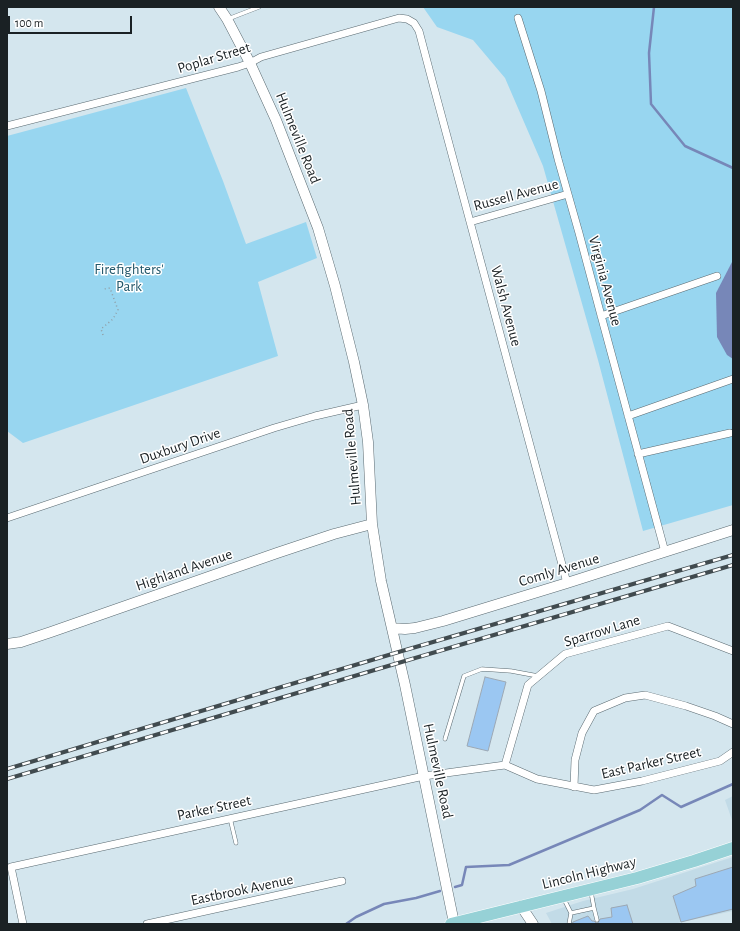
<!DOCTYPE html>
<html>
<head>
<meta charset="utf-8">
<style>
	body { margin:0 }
	#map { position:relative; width:740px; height:931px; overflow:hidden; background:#d4e6ee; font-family:"Alegreya Sans",sans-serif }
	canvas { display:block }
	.frame { position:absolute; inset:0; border:8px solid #1a2124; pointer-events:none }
	.scale { position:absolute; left:8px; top:16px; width:124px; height:18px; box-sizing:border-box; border:2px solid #1a2124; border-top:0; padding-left:5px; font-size:12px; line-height:14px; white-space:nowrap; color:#1a2124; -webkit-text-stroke:3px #fff; paint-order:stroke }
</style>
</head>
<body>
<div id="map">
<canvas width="740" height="931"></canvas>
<div class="frame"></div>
<div class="scale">100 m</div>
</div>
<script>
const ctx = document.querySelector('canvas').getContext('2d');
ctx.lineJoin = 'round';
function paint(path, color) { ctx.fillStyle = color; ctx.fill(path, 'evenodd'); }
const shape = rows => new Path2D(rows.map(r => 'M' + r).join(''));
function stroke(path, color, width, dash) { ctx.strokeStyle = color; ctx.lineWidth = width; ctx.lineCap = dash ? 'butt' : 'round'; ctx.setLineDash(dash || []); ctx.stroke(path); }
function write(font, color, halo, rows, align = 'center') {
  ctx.font = font + ' "Alegreya Sans",sans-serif'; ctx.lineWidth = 3; ctx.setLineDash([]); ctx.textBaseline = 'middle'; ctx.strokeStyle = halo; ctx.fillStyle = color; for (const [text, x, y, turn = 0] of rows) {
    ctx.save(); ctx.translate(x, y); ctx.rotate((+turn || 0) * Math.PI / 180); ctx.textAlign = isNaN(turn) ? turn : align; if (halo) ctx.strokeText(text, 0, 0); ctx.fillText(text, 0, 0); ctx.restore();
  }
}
paint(shape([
	[733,796,733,823,725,800],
	[733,857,733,911,673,924,552,924,546,913,583,901,633,889]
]), '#c2dbe7');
paint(shape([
	[423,7,733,7,733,505,643,531,598,360,543,166,505,78,473,40,437,27],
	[186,88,223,181,246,244,306,222,317,258,258,282,278,356,23,443,7,431,7,136]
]), '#98d6f0');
paint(shape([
	[732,262,733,262,733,359,727,355,717,337,716,293]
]), '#7787b8');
stroke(shape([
	[654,7,649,53,651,104,685,146,733,168],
	[455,887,462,885,466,867,509,865,640,810,662,795,681,807,733,784],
	[346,924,356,917,384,904,416,898,440,891]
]), '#7787b8', 2.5);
const building = shape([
	[485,677,506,682,488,751,467,746,485,677],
	[733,867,733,909,681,922,673,896,696,886,695,879,733,867],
	[627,905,633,924,572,924,573,922,588,916,592,921,594,921,596,923,598,923,600,919,612,917,611,908,627,905]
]);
paint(building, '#9bc7f2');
stroke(building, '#9ca8b4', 1);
const lane = shape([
	[228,19,259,7],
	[445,739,464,676,482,669,511,671,538,676],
	[230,818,236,843],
	[564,899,571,913],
	[594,908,597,920],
	[569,924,571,913,594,908,591,892]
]);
const street = shape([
	[518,18,541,91,558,159,579,233,599,308,665,552],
	[7,126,238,67,250,63,261,57,399,18,407,19,414,23,419,31,433,84,567,583],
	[470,222,568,194],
	[601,316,717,276],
	[628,416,733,379],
	[638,454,730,433],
	[7,518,274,428,315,416,363,405],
	[505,765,537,779,594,790,642,781,720,761,733,752],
	[574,787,575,760,582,733,594,711,625,698,645,695,686,706,715,716,733,724],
	[23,924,11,867,424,776,505,765,528,685,565,654,668,626,733,651],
	[147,924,342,881]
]);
const secondary = shape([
	[219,7,227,19,250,63,276,120,318,228,335,286,354,362,363,405,368,442,372,524,381,581,405,685,454,923],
	[392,628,405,629,415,628,443,621,567,583,733,530],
	[7,644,21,642,51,632,277,553,334,534,372,524],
	[521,906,533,924]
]);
const primary = shape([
	[451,924,637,878,694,861,733,848]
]);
stroke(lane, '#5a6a71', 4.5);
stroke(street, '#5a6a71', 8);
stroke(secondary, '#5a6a71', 11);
stroke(primary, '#fff', 13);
stroke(shape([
	[103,335,101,329,113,319,118,310,110,288,104,289]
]), '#909ea5', 1.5, [1, 3]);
stroke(lane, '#fff', 3.5);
stroke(street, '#fff', 7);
stroke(secondary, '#fff', 10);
stroke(primary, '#96d1d6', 12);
const rail = shape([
	[7,769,402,651,733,555],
	[7,779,405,661,733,565]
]);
stroke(rail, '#414b4f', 4);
stroke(rail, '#fff', 2.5, [8]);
write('15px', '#1a2124', '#fff', [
	["Poplar Street",214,58,-17],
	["Hulmeville Road",298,138,68],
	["Russell Avenue",516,195,-15],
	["Virginia Avenue",605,281,75],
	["Walsh Avenue",506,306,75],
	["Duxbury Drive",180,446,-19],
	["Hulmeville Road",352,457,-95],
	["Highland Avenue",184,570,-19],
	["Comly Avenue",559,570,-17],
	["Sparrow Lane",602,631,-17],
	["East Parker Street",651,763,-13],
	["Hulmeville Road",438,771,78],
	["Parker Street",214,808,-12],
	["Lincoln Highway",589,873,-14],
	["Eastbrook Avenue",242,890,-12]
]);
write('15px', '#23586b', '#fff', [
	["Firefighters'",129,269],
	["Park",129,286]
]);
</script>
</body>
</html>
